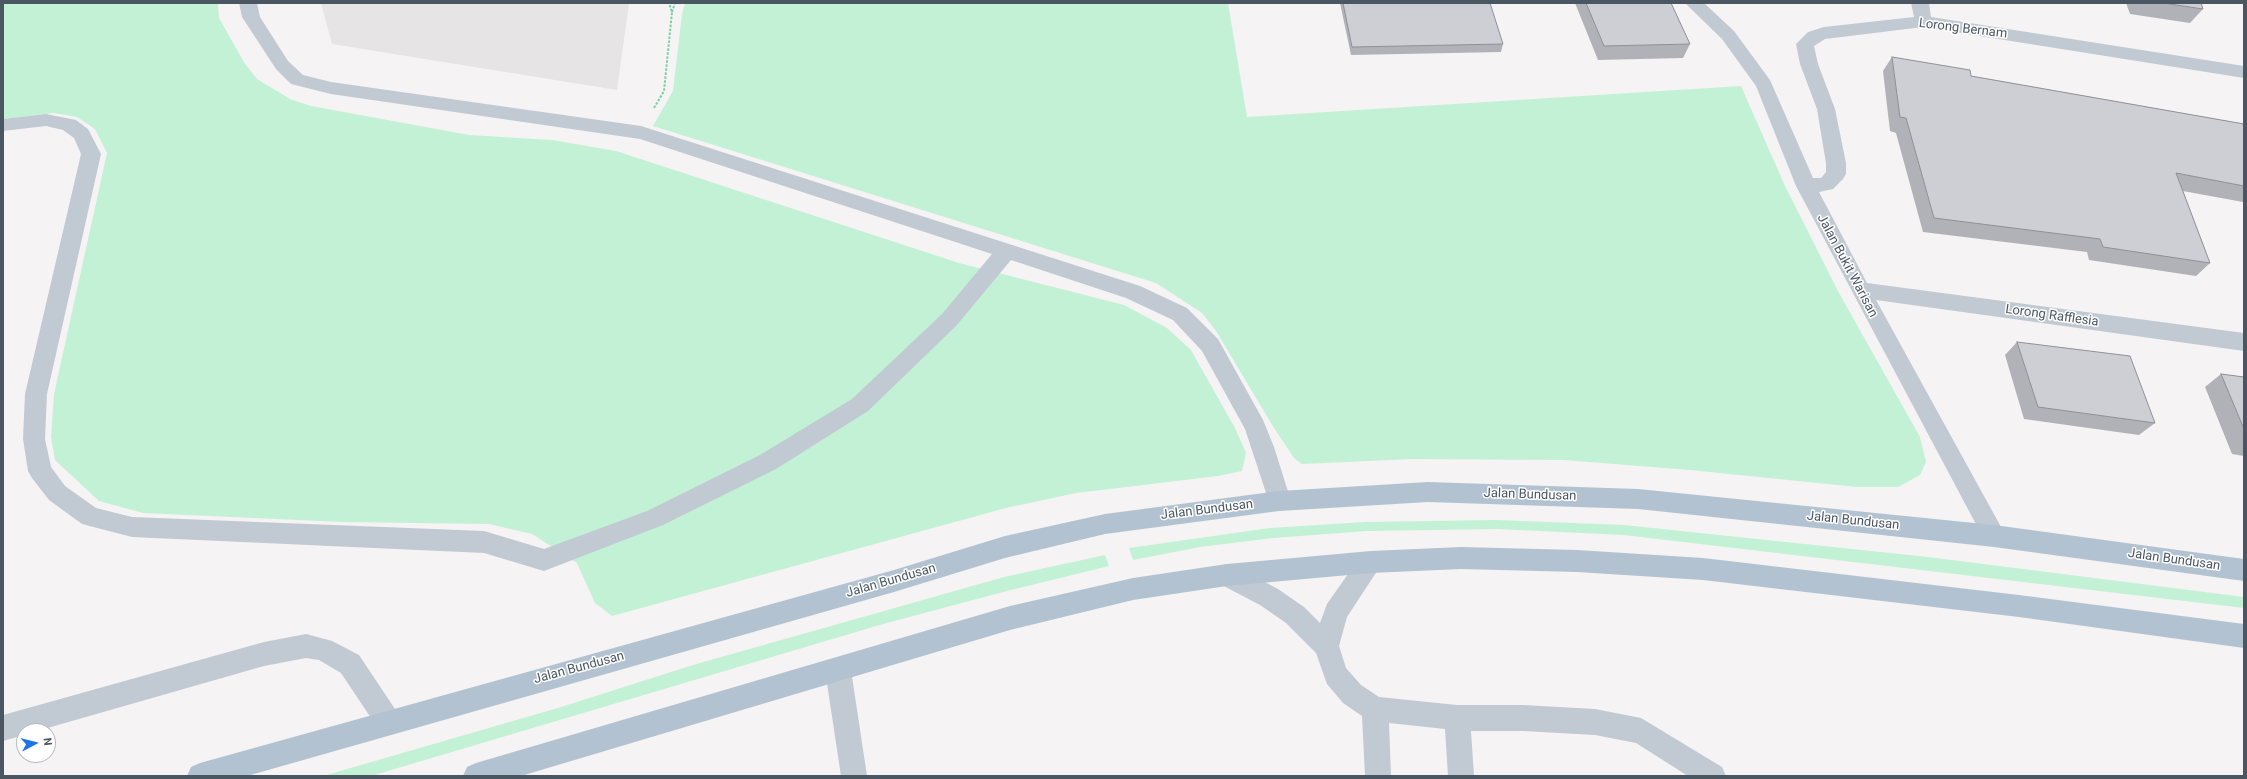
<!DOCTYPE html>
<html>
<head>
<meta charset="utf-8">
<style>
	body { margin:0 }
	#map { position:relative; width:2247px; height:779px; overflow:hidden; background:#f5f3f3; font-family:Roboto,sans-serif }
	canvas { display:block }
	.frame { position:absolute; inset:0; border:4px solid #4a5661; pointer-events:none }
	.north { position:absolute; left:16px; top:723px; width:40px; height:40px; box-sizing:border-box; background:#fff; border:1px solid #b7bbc0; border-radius:50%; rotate:83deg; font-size:11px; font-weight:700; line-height:16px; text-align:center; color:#4a5661 }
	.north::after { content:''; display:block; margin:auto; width:14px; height:18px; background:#1a73e8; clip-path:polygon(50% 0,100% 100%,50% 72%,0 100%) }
</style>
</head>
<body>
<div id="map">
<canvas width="2247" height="779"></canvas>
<div class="frame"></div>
<div class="north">N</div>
</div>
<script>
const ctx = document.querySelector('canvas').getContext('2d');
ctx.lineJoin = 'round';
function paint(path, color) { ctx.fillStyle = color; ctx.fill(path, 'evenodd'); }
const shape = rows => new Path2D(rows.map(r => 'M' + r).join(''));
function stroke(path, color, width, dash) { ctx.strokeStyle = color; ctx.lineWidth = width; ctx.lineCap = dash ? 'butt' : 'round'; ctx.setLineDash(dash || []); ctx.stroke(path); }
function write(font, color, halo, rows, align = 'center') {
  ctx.font = font + ' Roboto,sans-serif'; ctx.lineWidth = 3; ctx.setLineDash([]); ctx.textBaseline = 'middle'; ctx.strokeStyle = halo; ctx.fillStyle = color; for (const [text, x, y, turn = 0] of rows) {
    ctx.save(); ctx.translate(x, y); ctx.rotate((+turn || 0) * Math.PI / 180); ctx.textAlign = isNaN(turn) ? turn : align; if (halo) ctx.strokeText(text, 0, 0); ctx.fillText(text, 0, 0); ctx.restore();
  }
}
paint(shape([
	[321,3,629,3,617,90,332,44]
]), '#e6e4e5');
paint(shape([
	[3,3,218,3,219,18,245,64,257,79,290,99,311,106,469,135,552,140,616,151,959,263,1124,305,1167,328,1191,350,1235,428,1246,453,1242,471,1218,476,1076,493,1006,508,612,616,595,603,577,563,532,534,489,524,343,522,143,513,99,501,55,460,51,437,54,394,107,153,95,129,77,117,54,113,3,119],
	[685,3,1228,3,1247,117,1741,86,1785,186,1839,293,1920,437,1926,462,1920,475,1898,487,1857,487,1690,470,1564,460,1413,459,1302,464,1294,458,1274,428,1216,331,1202,313,1156,283,653,126,673,91,682,14],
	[1496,520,1624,525,1928,557,2244,597,2244,608,1624,535,1497,529,1367,531,1273,538,1200,547,1133,560,1129,548,1270,528,1365,522],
	[1105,555,1109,566,1003,592,883,624,371,776,323,776,558,708,693,665,884,611,1004,577]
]), '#c3f1d5');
stroke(shape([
	[672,12,675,3],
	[654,108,664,91,672,12,669,3]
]), '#7ad0a6', 2, [2.5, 1.5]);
paint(shape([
	[239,3,257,3,260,17,288,61,303,75,331,82,641,126,1140,286,1187,308,1218,339,1263,420,1274,447,1291,501,1287,508,1279,511,1271,508,1245,429,1202,351,1173,320,1126,298,1011,260,956,326,868,411,776,469,663,525,544,571,484,553,132,537,82,524,49,500,32,478,28,471,23,439,25,394,81,154,74,138,63,130,46,126,3,131,3,119,46,114,76,120,88,129,101,154,47,394,45,439,51,467,65,486,96,508,132,517,484,531,544,549,647,511,760,455,852,399,942,314,992,254,640,139,331,94,291,84,276,69,242,17,239,3],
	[1685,3,1704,3,1734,31,1770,80,1813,178,1821,178,1826,172,1826,163,1817,109,1800,64,1796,44,1808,32,1824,27,1914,17,1911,3,1929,3,1931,17,2244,66,2244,78,1923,27,1825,39,1814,46,1818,64,1835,109,1846,163,1846,174,1843,179,1833,189,1819,192,1867,283,2244,333,2244,351,1876,300,2006,536,2002,543,1994,547,1986,543,1796,186,1756,86,1722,39,1685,3],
	[1371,551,1380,554,1383,562,1347,617,1339,646,1346,668,1361,685,1379,697,1457,705,1523,705,1595,709,1641,718,1722,767,1726,776,1688,776,1636,743,1595,735,1523,731,1471,731,1474,776,1448,776,1445,729,1389,723,1391,776,1365,776,1362,716,1343,703,1327,684,1316,653,1286,623,1260,605,1218,583,1215,575,1218,567,1227,564,1236,567,1278,589,1304,607,1320,623,1327,604,1362,554,1371,551],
	[306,634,332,641,359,655,397,712,401,721,397,730,388,734,379,730,341,673,319,660,306,658,264,666,37,731,24,731,24,735,3,741,3,715,264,642,306,634],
	[838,658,847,661,851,670,867,776,841,776,825,670,829,661,838,658]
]), '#c1cad2');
paint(shape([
	[1428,482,1638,489,1994,525,2244,559,2244,581,1994,547,1638,509,1428,502,1279,511,1105,534,1005,558,894,592,247,776,187,776,191,767,200,763,894,570,1005,536,1105,514,1279,491,1428,482],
	[1461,547,1577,550,1703,558,2019,595,2244,624,2244,648,2019,617,1703,580,1577,572,1461,569,1371,573,1227,586,1133,600,1010,630,521,776,463,776,467,767,476,763,1010,606,1133,578,1227,564,1371,551,1461,547]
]), '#b3c2d1');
paint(shape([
	[1340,3,1490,3,1503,44,1501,52,1351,55],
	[1575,3,1671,3,1690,44,1683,58,1598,60],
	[2126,3,2201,3,2203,9,2190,23,2130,14],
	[1892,57,1971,76,2244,124,2244,206,2243,202,2183,191,2210,263,2196,276,2089,260,2087,252,1923,232,1896,133,1890,131,1883,71],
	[2017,342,2155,423,2139,435,2024,419,2005,355],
	[2221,374,2244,377,2244,456,2232,454,2205,387]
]), '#b0b2b7');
const building = shape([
	[1343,3,1490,3,1503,44,1352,47,1343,3],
	[1586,3,1671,3,1690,44,1604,46,1586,3],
	[2163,3,2201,3,2203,9,2163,3],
	[1892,57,1970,70,1971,76,2244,124,2244,186,2176,173,2210,263,2103,247,2100,239,1934,218,1906,118,1900,117,1892,57],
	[2017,342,2130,356,2155,423,2038,407,2017,342],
	[2221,374,2244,377,2244,429,2221,374]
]);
paint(building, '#cdcfd5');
stroke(building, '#909195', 1);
write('13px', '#4a5661', '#fff', [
	["Lorong Bernam",1963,29,7],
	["Jalan Bukit Warisan",1847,266,62],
	["Lorong Rafflesia",2052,316,8],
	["Jalan Bundusan",1530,495,2],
	["Jalan Bundusan",1207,510,-7],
	["Jalan Bundusan",1853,521,6],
	["Jalan Bundusan",2174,560,8],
	["Jalan Bundusan",891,581,-16],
	["Jalan Bundusan",579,668,-15]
]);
</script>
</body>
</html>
